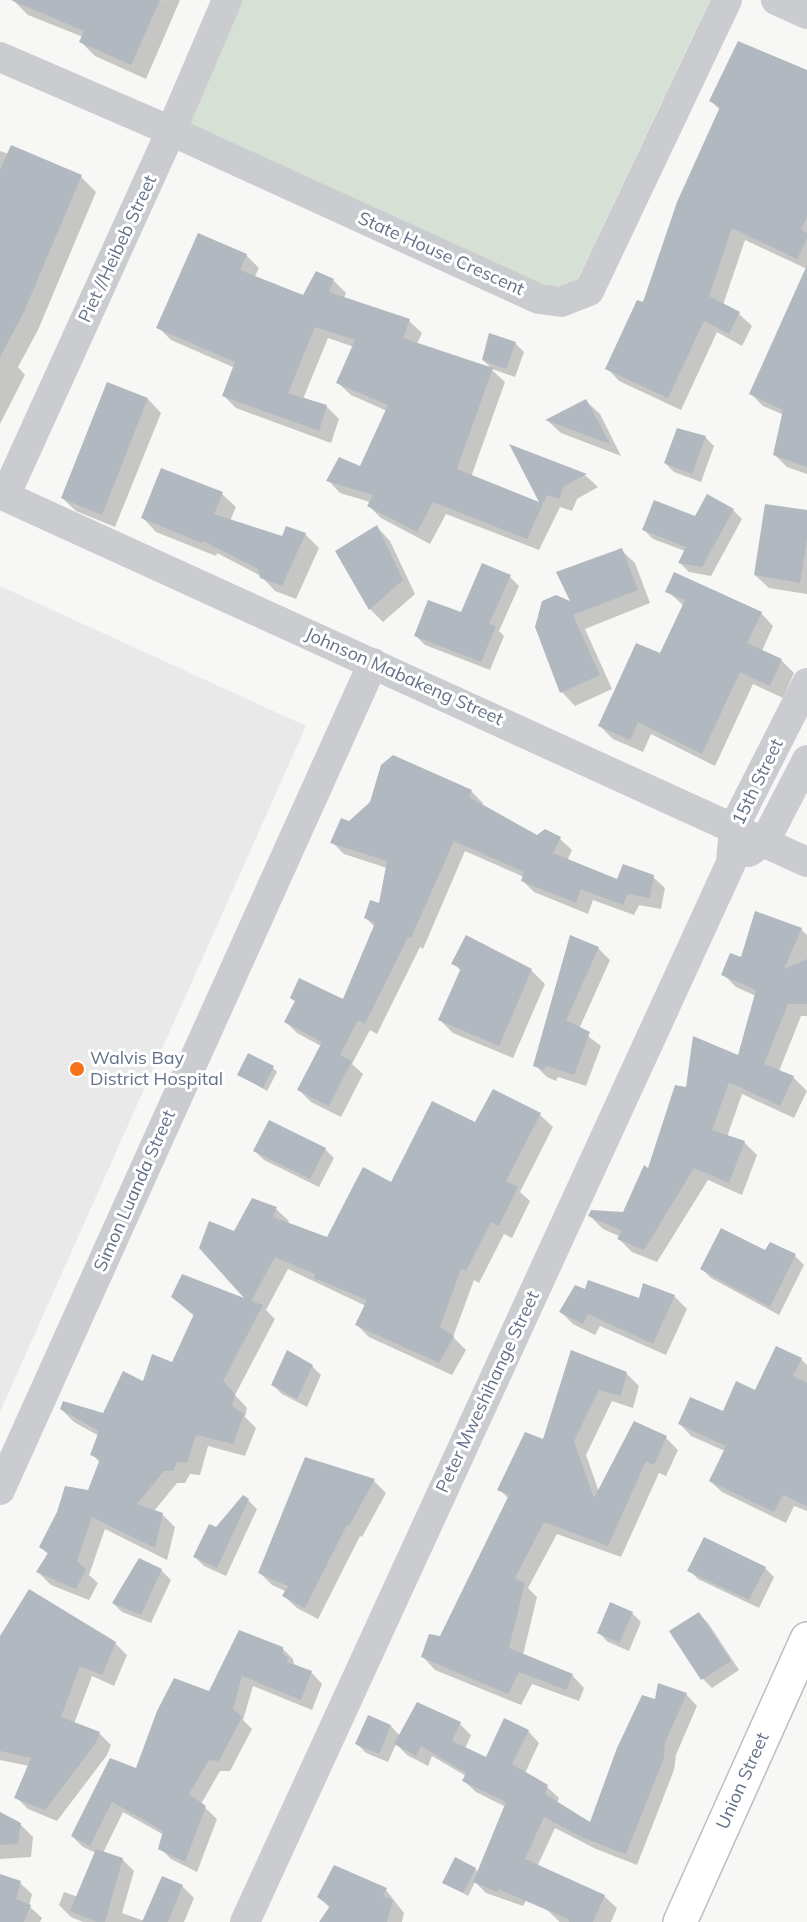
<!DOCTYPE html>
<html>
<head>
<meta charset="utf-8">
<style>
	body { margin:0 }
	canvas { display:block; background:#f7f8f5 }
</style>
</head>
<body>
<canvas width="807" height="1922"></canvas>
<script>
const ctx = document.querySelector('canvas').getContext('2d');
ctx.lineJoin = 'round';
function paint(path, color) { ctx.fillStyle = color; ctx.fill(path, 'evenodd'); }
const shape = rows => new Path2D(rows.map(r => 'M' + r).join(''));
function stroke(path, color, width, dash) { ctx.strokeStyle = color; ctx.lineWidth = width; ctx.lineCap = dash ? 'butt' : 'round'; ctx.setLineDash(dash || []); ctx.stroke(path); }
function write(font, color, halo, rows, align = 'center') {
  ctx.font = font + ' Mulish,sans-serif'; ctx.lineWidth = 6; ctx.setLineDash([]); ctx.textBaseline = 'middle'; ctx.strokeStyle = halo; ctx.fillStyle = color; for (const [text, x, y, turn = 0] of rows) {
    ctx.save(); ctx.translate(x, y); ctx.rotate((+turn || 0) * Math.PI / 180); ctx.textAlign = isNaN(turn) ? turn : align; if (halo) ctx.strokeText(text, 0, 0); ctx.fillText(text, 0, 0); ctx.restore();
  }
}
paint(shape([
	[0,586,306,726,0,1412]
]), '#e8e9e8');
paint(shape([
	[240,0,710,0,574,287,539,286,187,125]
]), '#d7e0d5');
paint(shape([
	[180,0,146,79,95,56,81,42,83,37,28,15,14,1],
	[807,72,807,269,745,240,723,305,739,314,752,326,742,346,717,332,681,410,619,381,607,368,644,304,720,110,711,101],
	[0,151,81,177,96,192,38,330,18,367,25,375,0,424],
	[246,255,259,268,254,278,303,297,333,280,346,293,344,298,409,321,422,333,417,344,492,370,505,382,471,477,542,505,512,447,586,476,598,487,577,499,572,511,560,507,539,550,446,514,430,544,381,518,369,506,370,502,340,493,328,480,361,468,387,411,351,395,338,383,354,347,328,338,303,399,326,406,339,419,331,443,236,408,224,396,235,368,171,340,158,327],
	[807,279,807,474,787,467,775,455,784,415,763,406,750,393],
	[515,343,524,352,515,377,492,369,483,360],
	[108,384,148,399,161,413,115,527,76,511,62,498],
	[586,401,600,414,621,456,561,433,548,421],
	[705,437,714,446,701,482,674,472,665,463],
	[222,494,236,507,230,521,282,538,287,528,305,534,319,548,296,599,275,591,261,576,217,553,216,556,156,532,143,518],
	[733,510,742,519,711,576,689,572,680,563,685,551,653,539,644,530],
	[807,512,807,594,769,588,755,575],
	[377,527,390,541,415,594,383,622,370,609,337,552],
	[621,550,635,563,650,603,585,629,612,689,575,706,562,692,573,604],
	[510,577,519,586,499,631,504,636,490,670,425,645,416,636,461,614],
	[667,591,761,613,773,626,762,651,781,660,794,673,783,698,753,684,715,766,651,734,643,752,613,739,600,726,661,655,684,606],
	[393,756,471,791,483,803,482,806,537,836,545,831,560,839,572,850,567,861,618,881,653,877,665,888,661,909,639,905,634,915,593,900,588,914,534,892,523,881,524,877,465,851,423,949,420,947,377,1034,370,1030,352,1064,363,1074,341,1117,311,1102,299,1090,321,1046,297,1033,286,1022,296,1002,291,998,343,1001,375,927,366,918,380,905,387,868,344,854,332,842,371,803],
	[801,929,807,935,807,1016,801,1016,779,1071,794,1078,807,1091,794,1118,742,1094,727,1137,744,1142,757,1155,742,1195,708,1180,657,1262,632,1252,619,1239,621,1237,603,1229,590,1216,624,1214,649,1170,687,1089,738,1057,756,996,736,987,723,974,742,959],
	[598,948,610,960,579,1029,601,1046,586,1086,558,1077,556,1081,547,1077,535,1065],
	[453,963,531,970,545,984,513,1058,453,1033,440,1020,461,971],
	[273,1068,277,1072,267,1091,239,1075],
	[540,1115,553,1127,520,1192,530,1201,512,1238,504,1234,479,1283,474,1280,453,1337,466,1350,452,1375,369,1337,357,1325,366,1306,288,1269,266,1310,275,1319,235,1395,247,1408,245,1417,256,1428,245,1456,208,1446,200,1475,190,1474,185,1483,177,1483,154,1511,162,1514,175,1527,167,1560,105,1529,89,1575,98,1583,89,1600,51,1585,38,1572,49,1555,41,1547,89,1492,100,1463,92,1454,99,1436,74,1422,61,1409,104,1415,144,1383,172,1364,195,1317,172,1297,249,1302,235,1233,276,1209,289,1221,288,1224,328,1239,391,1184,475,1124],
	[325,1149,334,1158,319,1187,264,1160,255,1151],
	[766,1252,795,1256,804,1265,779,1315,711,1278,702,1269],
	[586,1291,640,1300,674,1296,687,1309,666,1355,600,1326,595,1335,573,1324,561,1312],
	[572,1352,626,1373,639,1386,633,1408,612,1401,586,1455,599,1492,666,1438,678,1450,666,1476,659,1473,621,1557,557,1534,528,1588,537,1597,523,1655,572,1675,584,1688,579,1701,532,1684,521,1705,435,1670,423,1657,441,1638,509,1499,499,1489,544,1441],
	[801,1359,807,1365,807,1511,794,1506,786,1523,722,1492,710,1481,725,1451,691,1436,680,1424,724,1413],
	[312,1366,321,1375,307,1407,282,1394,273,1385],
	[374,1481,386,1493,362,1537,360,1536,318,1619,297,1608,284,1596,287,1592,272,1585,260,1573],
	[248,1500,257,1509,226,1576,204,1566,195,1557,217,1529],
	[140,1560,162,1571,171,1580,151,1623,122,1612,113,1603],
	[765,1568,774,1577,759,1608,698,1579,689,1570],
	[632,1613,641,1622,629,1651,608,1642,599,1633],
	[699,1614,708,1623,739,1670,712,1688,703,1679,671,1632],
	[115,1643,127,1655,114,1686,92,1676,74,1724,100,1734,111,1745,107,1755,57,1821,28,1809,16,1797,29,1766,0,1760,0,1649],
	[282,1648,293,1659,294,1664,311,1672,322,1684,312,1710,253,1686,243,1720,252,1729,230,1771,220,1771,201,1804,217,1819,197,1872,171,1859,160,1848,164,1835,123,1812,103,1853,122,1859,134,1871,122,1913,144,1921,182,1886,194,1898,184,1922,83,1922,71,1917,59,1905,64,1892,78,1897,96,1853,83,1847,72,1836,209,1693],
	[686,1694,697,1706,676,1755,674,1770,637,1865,596,1849,555,1828,536,1869,541,1874,523,1906,486,1893,475,1882,468,1896,444,1882,475,1869,479,1873,506,1807,476,1792,464,1781,466,1776,432,1756,428,1766,407,1755,396,1744,388,1762,366,1753,357,1744,368,1717,391,1726,400,1736,460,1724,471,1735,465,1749,486,1759,528,1731,539,1743,525,1773,547,1787,559,1798,557,1803,590,1825,657,1701],
	[0,1813,20,1824,33,1837,31,1857,0,1859],
	[0,1876,20,1883,32,1894,29,1906,42,1918,40,1922,0,1922],
	[386,1890,404,1913,402,1922,321,1922,330,1908,319,1897],
	[604,1896,617,1908,611,1922,560,1922,545,1908]
]), '#0003');
paint(shape([
	[11,0,160,0,131,65,79,42,84,31],
	[738,41,807,70,807,216,801,230,807,233,807,239,797,259,732,228,709,296,740,312,729,334,704,321,668,398,605,369,637,300,643,302,677,202,720,107,709,101],
	[11,145,82,175,23,314,0,357,0,170],
	[198,233,247,254,240,270,303,295,316,271,334,279,329,292,410,319,403,338,493,368,457,469,539,502,509,444,587,474,564,486,559,499,547,495,527,539,433,502,417,532,367,506,373,495,326,481,339,457,360,466,388,405,336,383,355,340,315,327,288,393,327,405,319,431,222,396,235,362,156,328],
	[807,265,807,467,773,455,783,410,749,394],
	[489,333,516,342,506,369,482,360],
	[107,382,148,398,102,515,61,498],
	[586,399,610,444,545,420],
	[677,428,706,436,692,474,664,463],
	[161,468,223,492,214,514,282,536,286,526,306,533,282,586,260,578,258,569,203,541,202,543,141,518],
	[707,494,734,509,702,567,678,563,686,547,642,530,654,500,695,516],
	[765,504,807,510,807,540,800,583,754,575],
	[377,525,403,580,369,610,335,551],
	[622,548,638,590,573,615,600,675,560,693,535,627,542,601,556,595,570,601,556,572],
	[482,563,511,575,489,624,496,626,481,662,414,636,428,600,461,612],
	[674,572,762,612,747,643,782,659,770,686,740,672,702,754,638,722,630,740,598,726,636,643,660,653,685,600,665,592],
	[393,755,472,790,469,797,537,835,545,829,561,837,553,853,617,879,623,864,654,875,650,898,628,894,623,905,581,889,576,903,521,881,524,872,454,841,411,938,408,937,365,1024,358,1020,340,1055,352,1061,329,1106,297,1090,322,1042,284,1022,295,1001,290,998,299,978,343,999,375,923,364,918,370,900,379,903,387,861,330,843,341,818,349,821,370,802,381,765],
	[755,911,802,928,784,969,807,959,807,1004,788,1004,764,1064,794,1076,780,1106,729,1082,712,1130,745,1141,729,1183,694,1168,644,1250,617,1239,622,1231,588,1216,591,1210,623,1212,644,1165,648,1168,675,1085,686,1087,693,1036,738,1055,756,990,721,975,730,953,741,957],
	[466,935,532,969,499,1046,438,1020,461,968,451,964],
	[570,935,599,947,566,1020,590,1032,574,1075,546,1066,544,1070,533,1066],
	[248,1053,274,1066,263,1088,237,1075],
	[493,1089,541,1113,506,1181,518,1187,499,1226,491,1222,466,1271,461,1269,440,1327,454,1336,439,1363,355,1325,367,1300,314,1278,315,1274,275,1257,251,1301,263,1305,223,1381,235,1394,232,1406,244,1414,233,1444,196,1435,187,1463,177,1462,173,1471,164,1471,137,1504,163,1513,155,1548,92,1517,77,1561,86,1569,76,1589,36,1572,48,1553,39,1547,57,1512,65,1486,88,1490,100,1459,90,1455,99,1431,60,1409,63,1401,103,1413,123,1371,143,1381,152,1354,172,1362,194,1314,171,1297,182,1274,244,1298,199,1248,209,1221,234,1231,252,1198,277,1207,273,1217,327,1237,363,1167,391,1182,432,1101,475,1122],
	[269,1120,326,1148,310,1179,253,1151],
	[721,1228,765,1250,770,1242,796,1254,770,1307,700,1269],
	[588,1280,639,1298,643,1283,675,1295,653,1344,588,1314,583,1324,559,1312,575,1285,585,1289],
	[776,1346,802,1358,793,1376,807,1383,807,1506,783,1495,774,1512,709,1481,726,1446,678,1424,690,1397,723,1411,736,1381,755,1390],
	[287,1350,313,1365,297,1399,271,1385],
	[571,1350,627,1372,621,1396,599,1390,574,1441,594,1498,634,1421,667,1436,654,1465,646,1461,608,1546,544,1522,515,1578,525,1583,509,1648,573,1674,566,1690,519,1672,508,1694,421,1657,429,1634,440,1636,509,1495,497,1490,525,1432,543,1439],
	[305,1457,375,1479,349,1526,347,1525,305,1608,282,1596,288,1586,258,1573],
	[243,1495,249,1499,217,1568,193,1557,209,1524,216,1527],
	[704,1537,766,1567,749,1600,687,1571],
	[139,1558,162,1569,141,1615,112,1603],
	[29,1589,116,1642,102,1675,80,1666,61,1717,100,1732,96,1743,45,1810,14,1798,31,1758,0,1751,0,1636],
	[610,1602,633,1612,619,1643,597,1633],
	[699,1612,731,1661,701,1680,669,1631],
	[239,1630,283,1647,283,1654,288,1657,287,1662,312,1671,301,1700,242,1676,233,1709,242,1717,219,1761,209,1760,189,1794,206,1806,185,1862,158,1849,163,1831,112,1802,90,1846,71,1836,110,1758,136,1768,157,1711,174,1678,209,1691],
	[658,1683,687,1693,665,1743,664,1758,626,1854,583,1838,544,1817,525,1859,605,1895,593,1922,569,1922,568,1919,498,1889,497,1892,473,1882,506,1802,462,1781,466,1773,421,1746,416,1756,394,1744,417,1702,461,1722,452,1741,486,1757,504,1718,529,1730,512,1764,548,1785,545,1794,590,1822,617,1748,642,1695,655,1699],
	[368,1715,391,1725,379,1754,355,1744],
	[0,1812,21,1823,18,1844,0,1845],
	[96,1849,123,1858,105,1922,97,1922,70,1911],
	[455,1857,476,1868,463,1893,442,1883],
	[334,1865,387,1888,383,1896,393,1900,387,1922,319,1922,330,1906,317,1897],
	[0,1874,21,1881,16,1899,31,1905,24,1922,0,1922],
	[162,1876,183,1885,168,1922,142,1922]
]), '#b2b8c0');
const major = shape([
	[680,1922,807,1639]
]);
stroke(major, '#babdc2', 36);
stroke(shape([
	[776,0,807,14],
	[0,57,171,131,539,299,561,302,589,291,727,0],
	[0,494,807,862],
	[5,496,171,131,227,0],
	[749,852,765,841,807,760],
	[0,1490,373,663],
	[245,1922,731,863,734,827,807,683]
]), '#caccd0', 30);
stroke(major, '#fff', 33);
for (const [x, y, r, color] of [
	[77,1069,8,"#f57218"]
]) { const dot = new Path2D(); dot.arc(x, y, r, 0, 2 * Math.PI); ctx.fillStyle = color; ctx.fill(dot); stroke(dot, '#fff', 2); }
write('18px', '#647289', '#fff', [
	["Piet //Heibeb Street",118,249,-65],
	["State House Crescent",441,254,24],
	["Johnson Mabakeng Street",404,677,24],
	["15th Street",758,782,-64],
	["Simon Luanda Street",135,1191,-66],
	["Peter Mweshihange Street",488,1392,-65],
	["Union Street",743,1781,-66]
]);
write('18px', '#647289', '#fff', [
	["Walvis Bay",90,1059],
	["District Hospital",90,1080]
], 'left');
</script>
</body>
</html>
